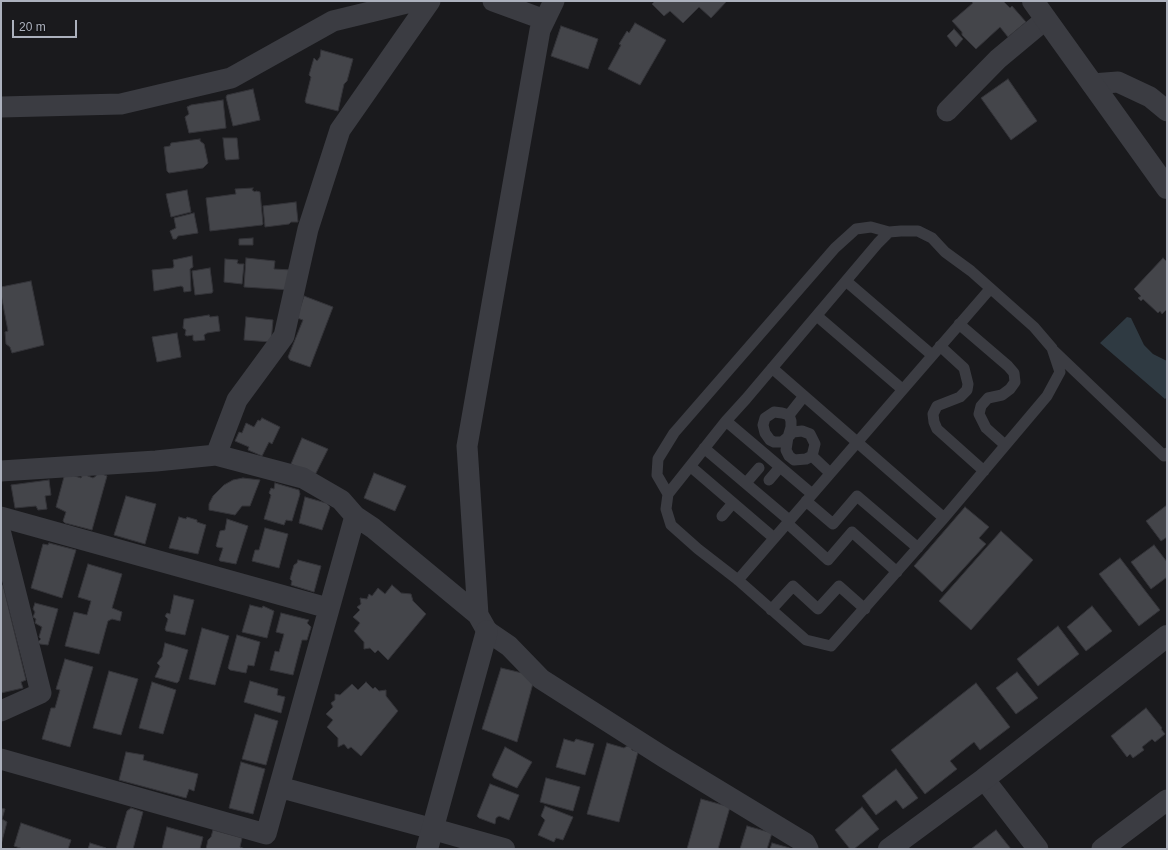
<!DOCTYPE html>
<html>
<head>
<meta charset="utf-8">
<style>
	body { margin:0 }
	#map { position:relative; width:1168px; height:850px; overflow:hidden; background:#1a1a1d; font-family:Helvetica,sans-serif }
	canvas { display:block }
	.frame { position:absolute; inset:0; border:2px solid #acb1bd; pointer-events:none }
	.scale { position:absolute; left:12px; top:20px; width:65px; height:18px; box-sizing:border-box; border:2px solid #acb1bd; border-top:0; padding-left:5px; font-size:12px; line-height:14px; white-space:nowrap; color:#acb1bd; -webkit-text-stroke:3px #151518; paint-order:stroke }
</style>
</head>
<body>
<div id="map">
<canvas width="1168" height="850"></canvas>
<div class="frame"></div>
<div class="scale">20 m</div>
</div>
<script>
const ctx = document.querySelector('canvas').getContext('2d');
ctx.lineJoin = 'round';
function paint(path, color) { ctx.fillStyle = color; ctx.fill(path, 'evenodd'); }
const shape = rows => new Path2D(rows.map(r => 'M' + r).join(''));
function stroke(path, color, width, dash) { ctx.strokeStyle = color; ctx.lineWidth = width; ctx.lineCap = dash ? 'butt' : 'round'; ctx.setLineDash(dash || []); ctx.stroke(path); }
paint(shape([
	[1127,317,1131,318,1144,345,1153,354,1167,361,1167,397,1165,399,1100,343]
]), '#2f3a42');
const building = shape([
	[655,1,727,1,711,18,699,7,683,23,670,11,664,16,652,4,655,1],
	[971,1,1003,1,1010,8,1012,6,1026,22,1008,37,1000,27,976,49,962,35,962,32,952,21,973,3,971,1],
	[635,23,666,40,640,85,608,69,621,45,619,44,627,31,629,33,635,23],
	[561,26,598,39,588,69,551,56,561,26],
	[954,29,963,39,956,47,947,36,954,29],
	[321,50,353,59,347,81,344,84,338,111,306,103,305,101,311,77,309,75,314,58,317,61,320,57,321,50],
	[1008,79,1037,121,1011,140,981,98,1008,79],
	[253,89,260,120,233,126,226,97,227,95,253,89],
	[223,100,226,128,189,133,185,117,189,114,187,107,191,105,223,100],
	[223,138,237,138,239,159,226,160,225,158,223,138],
	[200,139,200,141,204,144,208,163,203,168,169,173,167,171,164,147,170,146,171,143,200,139],
	[253,188,252,190,255,192,256,191,260,192,263,224,262,225,210,231,206,198,236,194,235,189,253,188],
	[187,190,191,212,171,217,166,194,187,190],
	[296,202,298,222,291,222,289,224,265,227,263,206,296,202],
	[194,213,198,233,178,236,176,239,173,239,170,231,176,228,174,218,194,213],
	[253,238,253,245,239,245,239,239,253,238],
	[192,256,193,267,190,269,191,291,184,292,183,287,181,286,154,291,152,270,173,268,174,266,173,260,192,256],
	[246,258,275,261,274,269,292,270,291,290,244,287,246,258],
	[1163,258,1167,262,1167,309,1162,314,1160,311,1158,313,1143,299,1141,301,1138,298,1141,296,1134,289,1163,258],
	[225,259,238,260,237,263,239,264,244,264,242,284,224,282,225,259],
	[210,268,213,291,212,293,195,295,192,271,210,268],
	[31,281,44,345,12,353,10,347,6,344,5,332,8,331,1,294,1,287,31,281],
	[304,296,333,307,310,367,290,360,288,357,303,320,297,318,304,296],
	[209,315,210,317,218,316,220,331,207,333,204,335,205,340,195,341,193,340,193,335,187,336,185,335,186,330,183,328,184,319,209,315],
	[246,317,273,320,271,342,244,340,246,317],
	[177,333,181,357,157,362,152,337,177,333],
	[262,418,280,427,272,444,269,442,262,456,248,450,249,447,235,441,239,432,242,433,246,423,254,427,258,420,260,421,262,418],
	[302,438,328,449,315,475,291,464,302,438],
	[97,472,107,476,92,530,65,523,63,521,66,512,56,507,65,473,81,478,83,474,93,478,96,476,97,472],
	[374,473,406,486,395,511,364,498,374,473],
	[243,478,260,480,250,506,242,506,235,515,209,510,209,504,213,496,224,485,233,480,243,478],
	[49,480,51,495,45,496,47,509,38,510,36,506,15,508,11,485,49,480],
	[275,483,299,490,300,494,292,521,286,520,284,525,264,519,271,495,269,493,271,488,274,489,275,483],
	[126,496,156,504,145,544,114,535,126,496],
	[305,497,326,503,330,507,322,530,299,523,305,497],
	[1167,505,1167,537,1161,541,1146,521,1167,505],
	[965,507,989,527,979,538,986,544,942,592,914,566,965,507],
	[179,517,186,519,187,517,197,520,197,522,206,525,198,554,169,548,179,517],
	[227,519,248,526,236,564,220,561,219,560,223,548,217,547,216,546,220,531,225,530,227,519],
	[265,528,288,534,279,568,252,561,255,550,259,550,265,528],
	[1001,531,1033,560,971,630,939,601,1001,531],
	[49,543,76,550,62,598,31,588,43,544,48,545,49,543],
	[1154,545,1167,562,1167,577,1151,589,1131,562,1154,545],
	[1120,558,1160,610,1139,626,1099,574,1120,558],
	[298,560,321,566,314,592,291,585,292,581,290,579,294,565,297,563,298,560],
	[88,564,122,574,112,608,122,612,120,621,112,619,108,621,99,654,65,646,74,612,87,615,91,601,78,597,88,564],
	[1,585,3,585,26,680,21,682,23,688,1,693,1,585],
	[392,585,401,593,411,594,413,601,426,614,388,660,378,650,375,653,370,648,364,649,364,642,354,631,360,623,353,617,360,610,357,607,361,604,360,598,367,599,369,594,372,596,378,588,385,594,392,585],
	[174,595,194,600,185,635,166,631,165,629,168,619,165,616,167,613,170,614,174,595],
	[35,603,58,609,48,645,40,644,38,642,41,639,39,637,42,627,35,623,36,619,33,617,35,612,33,609,35,603],
	[250,605,262,608,263,606,274,611,267,638,242,632,250,605],
	[1092,606,1112,631,1086,651,1067,627,1092,606],
	[281,613,309,620,307,623,311,627,307,640,302,640,293,675,270,670,275,651,279,652,284,634,276,632,281,613],
	[1058,626,1079,654,1038,686,1017,659,1058,626],
	[202,628,229,636,215,685,189,679,202,628],
	[237,635,260,642,254,666,248,665,246,673,230,670,228,668,237,635],
	[165,643,188,650,179,681,177,683,155,677,160,666,157,663,162,657,165,643],
	[65,659,93,667,70,747,42,739,51,708,55,708,60,690,56,689,65,659],
	[501,668,535,676,517,742,482,729,501,668],
	[109,671,138,679,121,735,93,728,109,671],
	[1017,672,1038,698,1016,714,996,688,1017,672],
	[250,681,278,689,277,695,285,697,281,713,244,702,250,681],
	[152,682,176,690,163,734,139,728,152,682],
	[366,682,373,689,375,687,379,691,386,690,386,696,398,711,361,756,351,747,348,749,344,744,338,747,338,738,327,727,333,720,326,714,333,707,331,703,335,700,335,694,340,695,352,684,358,690,366,682],
	[976,683,1010,727,980,750,974,742,950,761,957,769,925,794,891,750,976,683],
	[1146,708,1162,728,1161,729,1165,734,1155,742,1152,739,1142,747,1144,750,1133,758,1130,754,1127,757,1111,736,1146,708],
	[255,714,278,721,266,765,242,759,255,714],
	[564,739,574,742,576,739,594,744,585,775,556,767,564,739],
	[607,743,624,748,627,746,631,747,632,750,638,752,619,822,587,814,607,743],
	[505,747,532,762,517,788,494,778,492,775,505,747],
	[126,752,144,755,143,760,198,774,194,791,189,789,186,798,119,780,126,752],
	[241,762,265,769,253,814,229,808,241,762],
	[896,769,918,798,903,809,896,800,876,815,862,796,896,769],
	[546,778,580,787,573,811,540,802,546,778],
	[490,784,519,795,509,820,499,816,496,818,495,824,479,818,477,816,490,784],
	[701,799,730,807,718,849,687,849,701,799],
	[545,806,573,817,563,840,556,838,554,842,538,835,545,820,541,816,545,806],
	[862,807,879,829,854,849,850,849,835,830,862,807],
	[1,808,5,809,2,819,7,822,1,845,1,808],
	[131,808,143,812,133,849,116,849,127,811,131,808],
	[21,823,71,840,68,849,23,849,14,846,21,823],
	[747,826,772,833,767,849,740,849,747,826],
	[167,827,203,837,200,849,162,849,167,827],
	[213,830,242,838,240,847,245,849,206,849,208,840,211,837,213,830],
	[996,830,1011,849,971,849,996,830],
	[90,843,106,848,106,849,88,849,90,843],
	[772,843,793,849,770,849,772,843]
]);
paint(building, '#44454a');
stroke(building, '#343439', 1);
stroke(shape([
	[901,231,918,231,932,238,945,252,971,271,1034,327,1052,348,1060,372,1047,396,944,518,831,646,806,640,738,580,698,549,671,525,666,509,668,494,726,421,746,399,878,243,889,232,901,231],
	[846,281,932,355],
	[817,316,902,389],
	[959,324,1008,366,1014,373,1015,382,1010,389,1002,395,988,398,981,406,979,414,986,428,1005,445],
	[940,346,964,368,968,384,967,390,960,397,937,406,933,414,934,422,937,429,984,471],
	[1054,351,1164,456,1167,453],
	[772,368,944,518],
	[789,415,804,396],
	[726,421,812,494],
	[788,437,782,442,774,442,770,440,765,433,763,425,765,418,774,412,782,413,789,415,791,421,791,427,788,437,793,432,802,431,810,434,815,444,812,456,830,473],
	[788,437,786,450,789,456,794,460,806,459,812,456],
	[704,448,789,520],
	[690,466,774,538],
	[769,480,780,467],
	[746,483,759,468],
	[668,494,657,475,658,459,674,433,835,248,856,229,871,227,889,232],
	[806,501,833,524,857,496,918,548],
	[722,516,733,503],
	[787,523,828,560,852,532,897,572],
	[738,580,990,289],
	[771,610,793,586,818,609,839,586,865,609]
]), '#3b3c42', 11);
stroke(shape([
	[493,1,545,20],
	[554,1,540,30,467,446,478,615,487,631,509,646,541,679,665,758,805,843,808,849],
	[1092,84,1118,82,1150,97,1167,111],
	[1,107,121,104,231,78,333,21,415,1],
	[947,111,998,59,1046,19],
	[216,455,303,478,341,500,355,516],
	[1,471,156,461,216,455,237,400,284,336,308,229,340,130,430,1],
	[1,517,328,608],
	[1,534,41,693,1,711],
	[1,759,266,834,355,516,373,528,478,615],
	[984,779,1038,849],
	[279,787,433,829],
	[1102,849,1167,800]
]), '#3b3c42', 21);
stroke(shape([
	[1033,1,1167,188],
	[433,829,504,849],
	[427,849,487,631],
	[889,849,984,779,1167,636]
]), '#3b3c42', 22);
</script>
</body>
</html>
